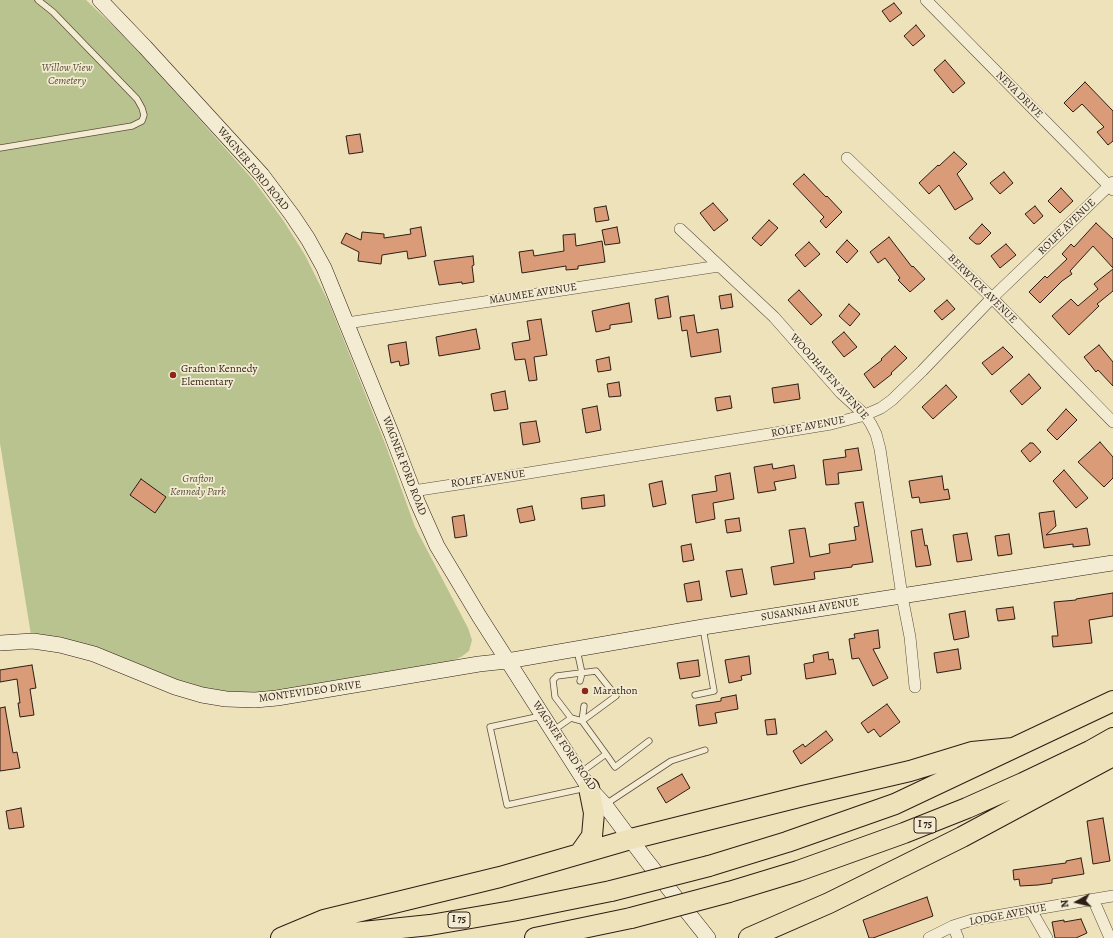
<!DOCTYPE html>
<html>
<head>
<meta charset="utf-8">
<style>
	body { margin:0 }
	#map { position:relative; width:1113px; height:938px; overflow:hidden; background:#ede2ba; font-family:Alegreya,serif }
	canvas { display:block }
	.north { position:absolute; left:1057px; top:882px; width:40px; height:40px; -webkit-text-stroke:3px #f3ecd2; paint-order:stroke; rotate:262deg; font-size:11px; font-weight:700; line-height:16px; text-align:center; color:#2e1d15 }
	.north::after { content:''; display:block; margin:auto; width:14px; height:18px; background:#2e1d15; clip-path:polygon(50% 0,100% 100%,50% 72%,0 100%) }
</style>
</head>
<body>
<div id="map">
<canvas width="1113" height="938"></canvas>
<div class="north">N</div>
</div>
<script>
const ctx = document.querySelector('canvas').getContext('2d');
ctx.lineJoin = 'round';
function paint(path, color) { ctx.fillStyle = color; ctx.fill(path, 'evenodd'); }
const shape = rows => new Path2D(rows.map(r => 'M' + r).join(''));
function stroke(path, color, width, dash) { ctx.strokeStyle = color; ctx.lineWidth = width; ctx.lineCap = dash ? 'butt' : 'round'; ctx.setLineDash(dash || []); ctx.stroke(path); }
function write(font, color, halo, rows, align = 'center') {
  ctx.font = font + ' Alegreya,serif'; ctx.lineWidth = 3.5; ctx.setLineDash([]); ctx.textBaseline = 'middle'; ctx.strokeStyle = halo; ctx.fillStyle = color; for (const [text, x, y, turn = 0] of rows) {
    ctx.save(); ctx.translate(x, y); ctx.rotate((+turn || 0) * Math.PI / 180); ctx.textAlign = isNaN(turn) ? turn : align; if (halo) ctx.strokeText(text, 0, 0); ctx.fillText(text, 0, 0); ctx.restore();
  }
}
paint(shape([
	[0,0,86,0,126,38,192,111,254,181,283,220,305,255,329,303,386,446,415,527,468,628,472,640,469,651,461,657,449,662,285,691,240,694,197,688,82,644,42,635,31,635,0,443]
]), '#b9c38f');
const building = shape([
	[894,3,902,13,890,22,882,11,894,3],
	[916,25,925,36,913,46,904,36,916,25],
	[945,60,965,83,953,93,934,70,945,60],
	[1085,82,1113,111,1113,141,1108,145,1097,132,1104,127,1082,104,1073,112,1064,103,1085,82],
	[360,134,363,152,349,154,346,136,360,134],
	[954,152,967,164,957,174,973,199,955,210,939,185,929,194,919,183,938,165,939,166,954,152],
	[1004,172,1013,183,1000,194,990,183,1004,172],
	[804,174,826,197,827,196,842,212,826,228,820,221,824,217,793,184,804,174],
	[1061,188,1073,201,1060,213,1048,201,1061,188],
	[713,203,728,220,714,231,700,213,713,203],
	[606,206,609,220,596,222,594,208,606,206],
	[1035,206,1043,216,1034,224,1025,214,1035,206],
	[769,220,778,228,761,246,752,238,769,220],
	[1096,223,1113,239,1113,268,1093,246,1070,271,1072,274,1062,281,1040,303,1029,292,1045,276,1047,278,1067,259,1062,254,1071,244,1074,247,1096,223],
	[982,224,991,233,980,244,976,244,969,238,982,224],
	[421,227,426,256,408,259,407,251,382,255,381,264,358,261,359,252,341,243,346,233,361,240,362,232,384,234,384,238,411,234,410,229,421,227],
	[617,227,620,243,605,245,602,230,617,227],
	[575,234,576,246,602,241,605,262,578,266,578,269,566,270,566,266,522,273,519,252,533,250,534,256,564,251,563,235,575,234],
	[889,237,912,267,913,266,925,279,910,292,898,280,900,278,885,258,878,263,870,252,889,237],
	[847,240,858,251,847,263,836,252,847,240],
	[809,242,820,254,805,267,795,255,809,242],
	[1006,244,1016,255,1000,268,991,256,1006,244],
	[473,256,474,265,472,266,474,282,462,284,462,282,439,285,434,261,473,256],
	[1113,269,1113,291,1097,304,1099,306,1069,335,1052,316,1071,299,1078,306,1098,289,1094,284,1113,269],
	[799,290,822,315,811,325,788,300,799,290],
	[731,294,733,307,721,309,719,296,731,294],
	[668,296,671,317,658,319,655,299,668,296],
	[947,300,955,309,942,320,934,311,947,300],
	[629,303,632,322,610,325,610,329,596,332,592,311,629,303],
	[849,304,860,314,850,326,839,316,849,304],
	[694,315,697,333,718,329,721,352,691,357,687,330,682,331,680,317,694,315],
	[541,319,547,355,534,357,537,380,529,381,525,359,515,360,512,343,530,340,527,321,541,319],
	[476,329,480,349,439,356,436,337,476,329],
	[844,332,857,347,844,357,832,342,844,332],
	[406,342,409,364,400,366,399,361,391,363,388,345,406,342],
	[1099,345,1113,362,1113,386,1098,370,1096,372,1084,357,1099,345],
	[895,346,907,358,891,373,892,374,874,388,864,374,882,360,881,359,895,346],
	[1003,347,1013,357,992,375,982,363,1003,347],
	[609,357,611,370,598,372,596,360,609,357],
	[1029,374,1041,388,1022,405,1010,391,1029,374],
	[619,382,621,396,609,397,607,384,619,382],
	[798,384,800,399,774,403,772,388,798,384],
	[946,385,957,397,933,419,922,407,946,385],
	[505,391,508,409,494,411,491,394,505,391],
	[730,396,732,408,717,411,715,398,730,396],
	[597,406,601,430,586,433,582,409,597,406],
	[1066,409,1077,420,1057,440,1047,430,1066,409],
	[536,421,540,442,523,445,520,423,536,421],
	[1100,442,1113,457,1113,478,1104,487,1078,462,1100,442],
	[1030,443,1033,443,1041,452,1030,462,1021,451,1030,443],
	[858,448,862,470,838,473,839,484,826,485,823,460,846,457,845,450,858,448],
	[772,464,773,469,794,465,796,478,774,482,776,490,758,493,754,467,772,464],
	[1064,470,1088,498,1076,508,1053,481,1064,470],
	[730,473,734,499,713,503,715,519,696,523,692,495,717,491,715,476,730,473],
	[942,476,944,490,948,489,950,499,920,503,919,497,912,498,909,481,942,476],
	[141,479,166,497,155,513,130,495,141,479],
	[662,481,666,504,653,507,649,484,662,481],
	[604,495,605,506,582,509,581,498,604,495],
	[863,502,873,562,852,565,852,567,814,572,815,579,774,585,771,567,794,563,789,530,805,528,810,557,830,553,829,544,856,540,854,527,859,526,855,503,863,502],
	[532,506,535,520,520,523,517,509,532,506],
	[1054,511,1056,526,1046,535,1087,528,1090,545,1073,547,1073,544,1044,548,1039,513,1054,511],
	[464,515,467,536,455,538,452,517,464,515],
	[739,518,741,531,727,533,725,520,739,518],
	[922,529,925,546,927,545,931,565,916,567,911,531,922,529],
	[967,533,972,560,957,562,953,535,967,533],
	[1009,534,1012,554,998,556,995,536,1009,534],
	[691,544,694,560,683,562,681,546,691,544],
	[742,569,747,594,731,597,726,571,742,569],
	[699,581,702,600,687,602,684,584,699,581],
	[1113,593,1113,616,1089,620,1092,643,1053,647,1052,636,1058,636,1054,602,1076,600,1076,599,1113,593],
	[1013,607,1015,619,998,621,996,609,1013,607],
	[965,611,969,637,954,640,949,614,965,611],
	[878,630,880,648,873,649,888,678,873,686,859,658,852,659,849,639,855,638,854,634,878,630],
	[958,649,961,669,937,673,934,653,958,649],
	[828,652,829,660,833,659,836,674,806,679,804,664,814,662,813,655,828,652],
	[749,656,751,674,741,676,742,680,729,683,725,660,749,656],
	[698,660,700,676,680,679,677,663,698,660],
	[32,665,36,688,30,689,34,715,20,717,18,703,20,703,17,679,0,682,0,670,32,665],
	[736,695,738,709,715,713,717,723,699,726,696,705,721,701,721,698,736,695],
	[887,704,900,722,880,737,874,729,868,733,861,723,887,704],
	[5,707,13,753,17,752,20,768,0,771,0,708,5,707],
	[775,719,777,734,767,735,765,720,775,719],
	[826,731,833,740,801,764,793,751,803,744,805,747,826,731],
	[682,774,690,788,666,803,657,788,682,774],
	[21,808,24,827,9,829,6,811,21,808],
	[1103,818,1110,861,1093,864,1087,821,1103,818],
	[1081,858,1084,874,1052,879,1052,883,1038,885,1020,886,1019,879,1014,880,1013,870,1066,863,1066,861,1081,858],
	[927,897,933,916,873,938,869,938,863,920,927,897],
	[1081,919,1087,933,1076,938,1055,938,1052,922,1064,920,1064,922,1081,919]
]);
paint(building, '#da9c78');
stroke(building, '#2e1d15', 1);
const lane = shape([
	[0,148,132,126,142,121,144,115,142,108,137,99,53,12,38,0],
	[577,650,582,673,580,681],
	[695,695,714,691,703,628],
	[541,716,490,727,507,805,586,788],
	[571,718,555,697,553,680,557,676,596,671,616,696,582,721],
	[582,721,584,706],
	[554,730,571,718,582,721,606,754],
	[580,773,606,754,615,767,649,741],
	[606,804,671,761,705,750]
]);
const street = shape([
	[926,0,1113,190],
	[847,158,992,298,1113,422],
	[680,229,774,317,841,393,865,415,871,424,876,434,880,449,902,596,910,637,915,687],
	[347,323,719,266],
	[413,491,504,477,831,424,865,415,881,408,892,400,922,371,992,298,1113,182],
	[1093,899,1110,938],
	[1031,910,1047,938],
	[953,926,958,938],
	[929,938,953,926,972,920,1113,896]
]);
const secondary = shape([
	[100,0,145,47,262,175,292,215,308,239,324,268,392,435,417,501,437,546,479,616,589,788,605,805,646,860,708,938],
	[0,643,33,641,60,645,94,654,175,687,202,695,226,699,255,700,277,698,479,664,507,661,703,627,1113,563]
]);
const highway = shape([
	[580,853,592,836,594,813,589,788],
	[709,866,787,842,895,804,1113,701],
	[729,892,798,871,904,833,967,808,1023,783,1090,751,1113,738],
	[281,938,324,920,500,877,631,839,803,796,910,771,972,752,1013,748],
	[305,938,430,925,512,911,611,891],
	[535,938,631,918],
	[749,938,829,903,962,837,1113,756]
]);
stroke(lane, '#5e4e3e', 7);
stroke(street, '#5e4e3e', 12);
stroke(secondary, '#2e1d15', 16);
stroke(highway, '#2e1d15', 22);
stroke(lane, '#f3ecd2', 5.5);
stroke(street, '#f3ecd2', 11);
stroke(secondary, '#f3ecd2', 15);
stroke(highway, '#ede2ba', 20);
const highwayBridge = shape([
	[611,891,709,866],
	[631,918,729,892]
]);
stroke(highwayBridge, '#2e1d15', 22, []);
stroke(highwayBridge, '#ede2ba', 20);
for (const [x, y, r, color] of [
	[173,375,4,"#8f2418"],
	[585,691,4,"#8f2418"]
]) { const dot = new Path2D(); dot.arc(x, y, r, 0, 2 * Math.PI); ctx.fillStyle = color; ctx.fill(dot); stroke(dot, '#f3ecd2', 1.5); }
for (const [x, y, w] of [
	[925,825,22],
	[459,920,22]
]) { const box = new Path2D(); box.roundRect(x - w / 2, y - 8, w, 16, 3); ctx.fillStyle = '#f3ecd2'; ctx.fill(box); stroke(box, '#2e1d15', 1); }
write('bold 10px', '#2e1d15', null, [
	["I 75",925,825],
	["I 75",459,920]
]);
write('italic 11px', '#584f3a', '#f3ecd2', [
	["Willow View",67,68],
	["Cemetery",67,81],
	["Grafton",198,479],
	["Kennedy Park",198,492]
]);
write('11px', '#2e1d15', '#f3ecd2', [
	["NEVA DRIVE",1019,95,45],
	["WAGNER FORD ROAD",253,169,50],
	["ROLFE AVENUE",1067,227,-44],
	["BERWYCK AVENUE",982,289,45],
	["MAUMEE AVENUE",533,294,-9],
	["WOODHAVEN AVENUE",829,377,48],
	["ROLFE AVENUE",808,427,-11],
	["WAGNER FORD ROAD",404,466,69],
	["ROLFE AVENUE",488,479,-8],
	["SUSANNAH AVENUE",810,610,-9],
	["MONTEVIDEO DRIVE",310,692,-8],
	["WAGNER FORD ROAD",564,746,56],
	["LODGE AVENUE",1008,915,-11]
]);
write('11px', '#2e1d15', '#f3ecd2', [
	["Grafton Kennedy",181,369],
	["Elementary",181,382],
	["Marathon",593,691]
], 'left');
</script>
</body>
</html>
